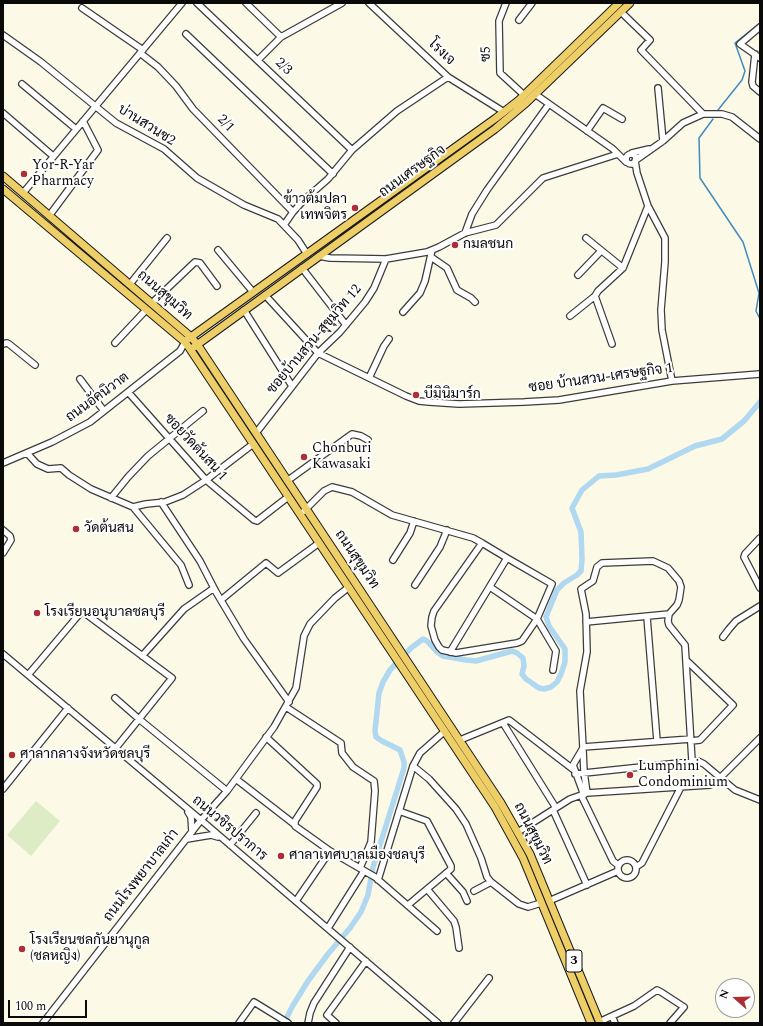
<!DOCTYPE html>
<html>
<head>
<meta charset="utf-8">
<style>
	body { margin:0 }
	#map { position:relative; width:763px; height:1026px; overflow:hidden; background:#fdf9e7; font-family:Spectral,serif }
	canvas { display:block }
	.frame { position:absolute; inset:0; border:4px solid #090909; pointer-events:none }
	.north { position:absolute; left:715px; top:978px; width:40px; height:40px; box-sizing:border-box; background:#fff; border:1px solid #9d9d9d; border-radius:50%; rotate:290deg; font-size:11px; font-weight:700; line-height:16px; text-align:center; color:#090909 }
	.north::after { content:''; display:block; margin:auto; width:14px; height:18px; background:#ad2e33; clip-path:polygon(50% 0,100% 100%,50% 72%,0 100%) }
	.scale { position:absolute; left:8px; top:1000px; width:79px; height:18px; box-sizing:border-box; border:2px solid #090909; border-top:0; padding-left:5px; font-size:12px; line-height:14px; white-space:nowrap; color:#090909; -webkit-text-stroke:3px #fff; paint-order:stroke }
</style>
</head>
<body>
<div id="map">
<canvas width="763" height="1026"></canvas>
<div class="frame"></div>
<div class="north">N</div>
<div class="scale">100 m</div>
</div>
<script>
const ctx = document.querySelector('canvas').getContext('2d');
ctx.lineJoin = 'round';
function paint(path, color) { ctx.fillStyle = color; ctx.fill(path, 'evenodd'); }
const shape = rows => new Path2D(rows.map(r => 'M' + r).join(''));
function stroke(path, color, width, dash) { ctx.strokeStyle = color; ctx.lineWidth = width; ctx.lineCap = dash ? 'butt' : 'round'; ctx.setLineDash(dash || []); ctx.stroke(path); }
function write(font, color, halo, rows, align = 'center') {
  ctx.font = font + ' Spectral,Sarabun,serif'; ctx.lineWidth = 4; ctx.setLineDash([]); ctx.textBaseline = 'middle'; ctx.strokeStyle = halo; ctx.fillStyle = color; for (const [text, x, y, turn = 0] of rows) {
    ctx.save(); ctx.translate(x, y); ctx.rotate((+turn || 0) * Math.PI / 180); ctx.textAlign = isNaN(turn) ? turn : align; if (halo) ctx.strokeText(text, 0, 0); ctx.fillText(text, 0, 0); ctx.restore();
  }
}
paint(shape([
	[36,801,60,821,31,856,7,835]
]), '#deecc6');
stroke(shape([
	[718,110,742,80,745,71,735,43,760,23],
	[713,119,699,138,700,178,743,242,759,293,756,311,760,319]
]), '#3e8cc1', 1.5);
stroke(shape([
	[284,1023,292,1007,308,981,328,954,350,928,361,912,368,895,373,867,404,768,404,762,400,750,382,741,376,737,375,731,379,693,383,682,390,670,411,648,423,639,427,641,437,652,443,656,466,660,476,661,512,651,517,653,523,658,524,666,522,674,526,679,539,688,544,689,551,687,557,682,561,674,565,662,565,649,549,626,546,617,557,590,564,583,577,575,581,571,582,559,581,532,572,508,582,490,599,476,616,475,648,469,695,446,722,439,744,421,760,402]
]), '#b0d8f0', 5.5);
const minor = shape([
	[197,3,352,150],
	[246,3,281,37],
	[369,3,448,77,504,112],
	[506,3,499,21,500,73,524,95],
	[82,8,143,50],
	[621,12,650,40,641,50,703,114],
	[519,20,532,3],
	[760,27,740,44,760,58],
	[186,34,333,174],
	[3,35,41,62,116,123,164,149,197,178,244,205,278,219,298,240,307,254],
	[140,53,158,67,176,86,193,109,293,212],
	[755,54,752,82,753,86,760,92],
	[258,60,281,37,342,3],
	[22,84,76,129],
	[658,88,663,141],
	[535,94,613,149,626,162],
	[3,113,53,156],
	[587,131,603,108,622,119],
	[632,153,649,149],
	'626 159a5 5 0 1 1 10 0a5 5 0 1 1-10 0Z',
	[636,160,663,141,683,123,703,114,722,114,732,117,760,139],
	[635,161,637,173,648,206,665,238,665,262,661,310,662,330,672,381],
	[23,193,182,3],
	[49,216,98,150,83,121],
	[284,225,293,212,303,201,328,179,352,150,397,111,448,77],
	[465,233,472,214,487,190,549,104],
	[586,238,623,268],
	[218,250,253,292],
	[319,256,330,258,386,259,427,252,439,247,465,233,496,225,543,178,618,154],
	[431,257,447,268,457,290,471,298,475,302],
	[302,268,346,325],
	[578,275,601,251],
	[130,284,167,238],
	[265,295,318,353,406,396,419,401,429,402,459,404,524,402,559,400,672,381,760,374],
	[595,296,612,344],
	[152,303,195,262,200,263,217,286],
	[244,310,292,386],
	[403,312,420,293,425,281,432,250],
	[570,316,595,296,598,291,623,268,648,206],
	[115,343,146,310],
	[3,344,7,343,9,344,35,365],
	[369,378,384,346,389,339],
	[80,379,104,411],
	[128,392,206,480,254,520,257,521,288,497],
	[256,433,318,353,340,332,365,302,374,288,386,259],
	[27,453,37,464,48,469,61,468,69,475,91,489,133,507,146,504,165,502,183,495,206,480,253,444],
	[3,463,52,442,90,422,180,351,185,342],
	[287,481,352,434,361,436,368,440],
	[111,498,128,477,148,456,203,411],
	[161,502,200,561,216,592,244,639,289,702],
	[133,507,181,565,189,585],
	[304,511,324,491,332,487,352,492,392,515,473,538,482,543,507,558,552,584,537,619,522,641,517,643,456,653,442,650,439,647,435,640,431,626,432,617,434,611,482,543],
	[3,530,10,536,11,540,3,553],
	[760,538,745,554,744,557,760,588],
	[393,560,410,533,414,521],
	[415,585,440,547,447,530],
	[490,587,537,619,556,651,553,670],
	[221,600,266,563,278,573,319,543],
	[647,617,657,741],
	[586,622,669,614],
	[723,637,729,629,736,621,760,606],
	[450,652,507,558],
	[3,654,201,820,438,1023],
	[142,656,184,609,214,588],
	[686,660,733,705,700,740,691,741],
	[28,675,82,611,172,678,115,749],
	[115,698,139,719,227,791],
	[286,707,341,743,342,753,353,767,374,781,375,791,371,842,360,868],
	[503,723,556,808],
	[266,737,317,784,317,787,295,821,295,826,330,851,375,877,437,931],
	[460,740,509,720,574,770],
	[583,747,691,739],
	[583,750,584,772,587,793],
	[413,766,429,779,456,809,466,824,481,858,487,877,491,882,519,904,528,907,541,903],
	[575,774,698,761,704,764,735,790,760,800],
	[236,779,294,824],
	[3,789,68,708],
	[581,795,613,861,618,865],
	[584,795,573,765,583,748,580,691,587,652,586,614,581,589,593,581,597,567,602,563,653,561,668,568,679,581,681,587,679,600,677,605,669,614,668,621,669,625,685,645,692,761],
	[553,810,587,885],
	[399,811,427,821,451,866,451,869,408,905],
	[188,812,191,817,192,832],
	[518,832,570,799,587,793,710,785,716,782,760,738],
	[187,839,211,835,218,837],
	[230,845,256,813],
	'618 869a9 9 0 1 1 18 0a9 9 0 1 1-18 0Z',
	[636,867,642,863,681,787],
	[446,873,463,892,467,901],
	[378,880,413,766,420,753,445,731],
	[427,889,454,921,456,927,459,948],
	[474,891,491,882],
	[296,901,330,851],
	[549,901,618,871],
	[328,928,364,871],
	[612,1016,615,1023],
	[599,1022,634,1006,657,990,661,992,684,1007,670,1023],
	[43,1023,201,820,227,791,274,727,296,688,304,636,310,624,335,598,349,587],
	[239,1023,254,1002,288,1023],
	[308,1023,310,1013,314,1003,350,947],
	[336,1023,327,1015,366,961],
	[454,1023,489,978]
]);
const major = shape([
	[3,176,191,337,197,344,501,803,530,854,600,1023],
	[3,189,185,342,190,349,495,807,523,858,591,1023],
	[188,339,496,118,519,100,619,3],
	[194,347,495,129,526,103,630,3]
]);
stroke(minor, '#3c3c3c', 8);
stroke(major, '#1a1a1a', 9);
stroke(minor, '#fff', 5.5);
stroke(major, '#eece67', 7);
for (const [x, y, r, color] of [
	[24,174,4,"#ad2e33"],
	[355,208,4,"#ad2e33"],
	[455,245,4,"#ad2e33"],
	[416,395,4,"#ad2e33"],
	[304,457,4,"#ad2e33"],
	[76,529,4,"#ad2e33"],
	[37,613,4,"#ad2e33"],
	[12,755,4,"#ad2e33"],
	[630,775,4,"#ad2e33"],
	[281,856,4,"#ad2e33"],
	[22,949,4,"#ad2e33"]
]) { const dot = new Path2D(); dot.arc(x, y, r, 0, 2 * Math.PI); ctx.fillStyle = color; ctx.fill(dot); stroke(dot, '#fff', 1.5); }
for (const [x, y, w] of [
	[574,961,16]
]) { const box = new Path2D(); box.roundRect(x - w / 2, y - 11, w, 22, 3); ctx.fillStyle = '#fff'; ctx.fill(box); stroke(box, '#090909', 1); }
write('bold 13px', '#090909', null, [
	["3",574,961]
]);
write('14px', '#090909', '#fff', [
	["โรงเจ",441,53,43],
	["ซ5",487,54,-91],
	["2/3",283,67,44],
	["2/1",225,124,46],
	["บ่านสวนซ2",146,126,32],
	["ถนนเศรษฐกิจ",413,172,-36],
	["ถนนสุขุมวิท",164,296,41],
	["ซอยบ้านสวน-สุขุมวิท 12",315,340,-50],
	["ซอย บ้านสวน-เศรษฐกิจ 1",601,379,-8],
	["ถนนอัคนิวาต",98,398,-36],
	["ซอยวัดต้นสน 1",195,448,47],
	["ถนนสุขุมวิท",356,560,56],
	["ถนนวชิรปราการ",229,829,40],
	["ถนนสุขุมวิท",532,834,63],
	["ถนนโรงพยาบาลเก่า",142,876,-52]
]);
write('14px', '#090909', '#fff', [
	["Yor-R-Yar",32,166],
	["Pharmacy",32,182],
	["ข้าวต้มปลา",347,200,"right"],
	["เทพจิตร",347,216,"right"],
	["กมลชนก",463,245],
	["บีมินิมาร์ก",424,395],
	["Chonburi",312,449],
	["Kawasaki",312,465],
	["วัดต้นสน",84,529],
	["โรงเรียนอนุบาลชลบุรี",45,613],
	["ศาลากลางจังหวัดชลบุรี",20,755],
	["Lumphini",638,767],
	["Condominium",638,783],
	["ศาลาเทศบาลเมืองชลบุรี",289,856],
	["โรงเรียนชลกันยานุกูล",30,941],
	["(ชลหญิง)",30,957]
], 'left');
</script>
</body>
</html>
